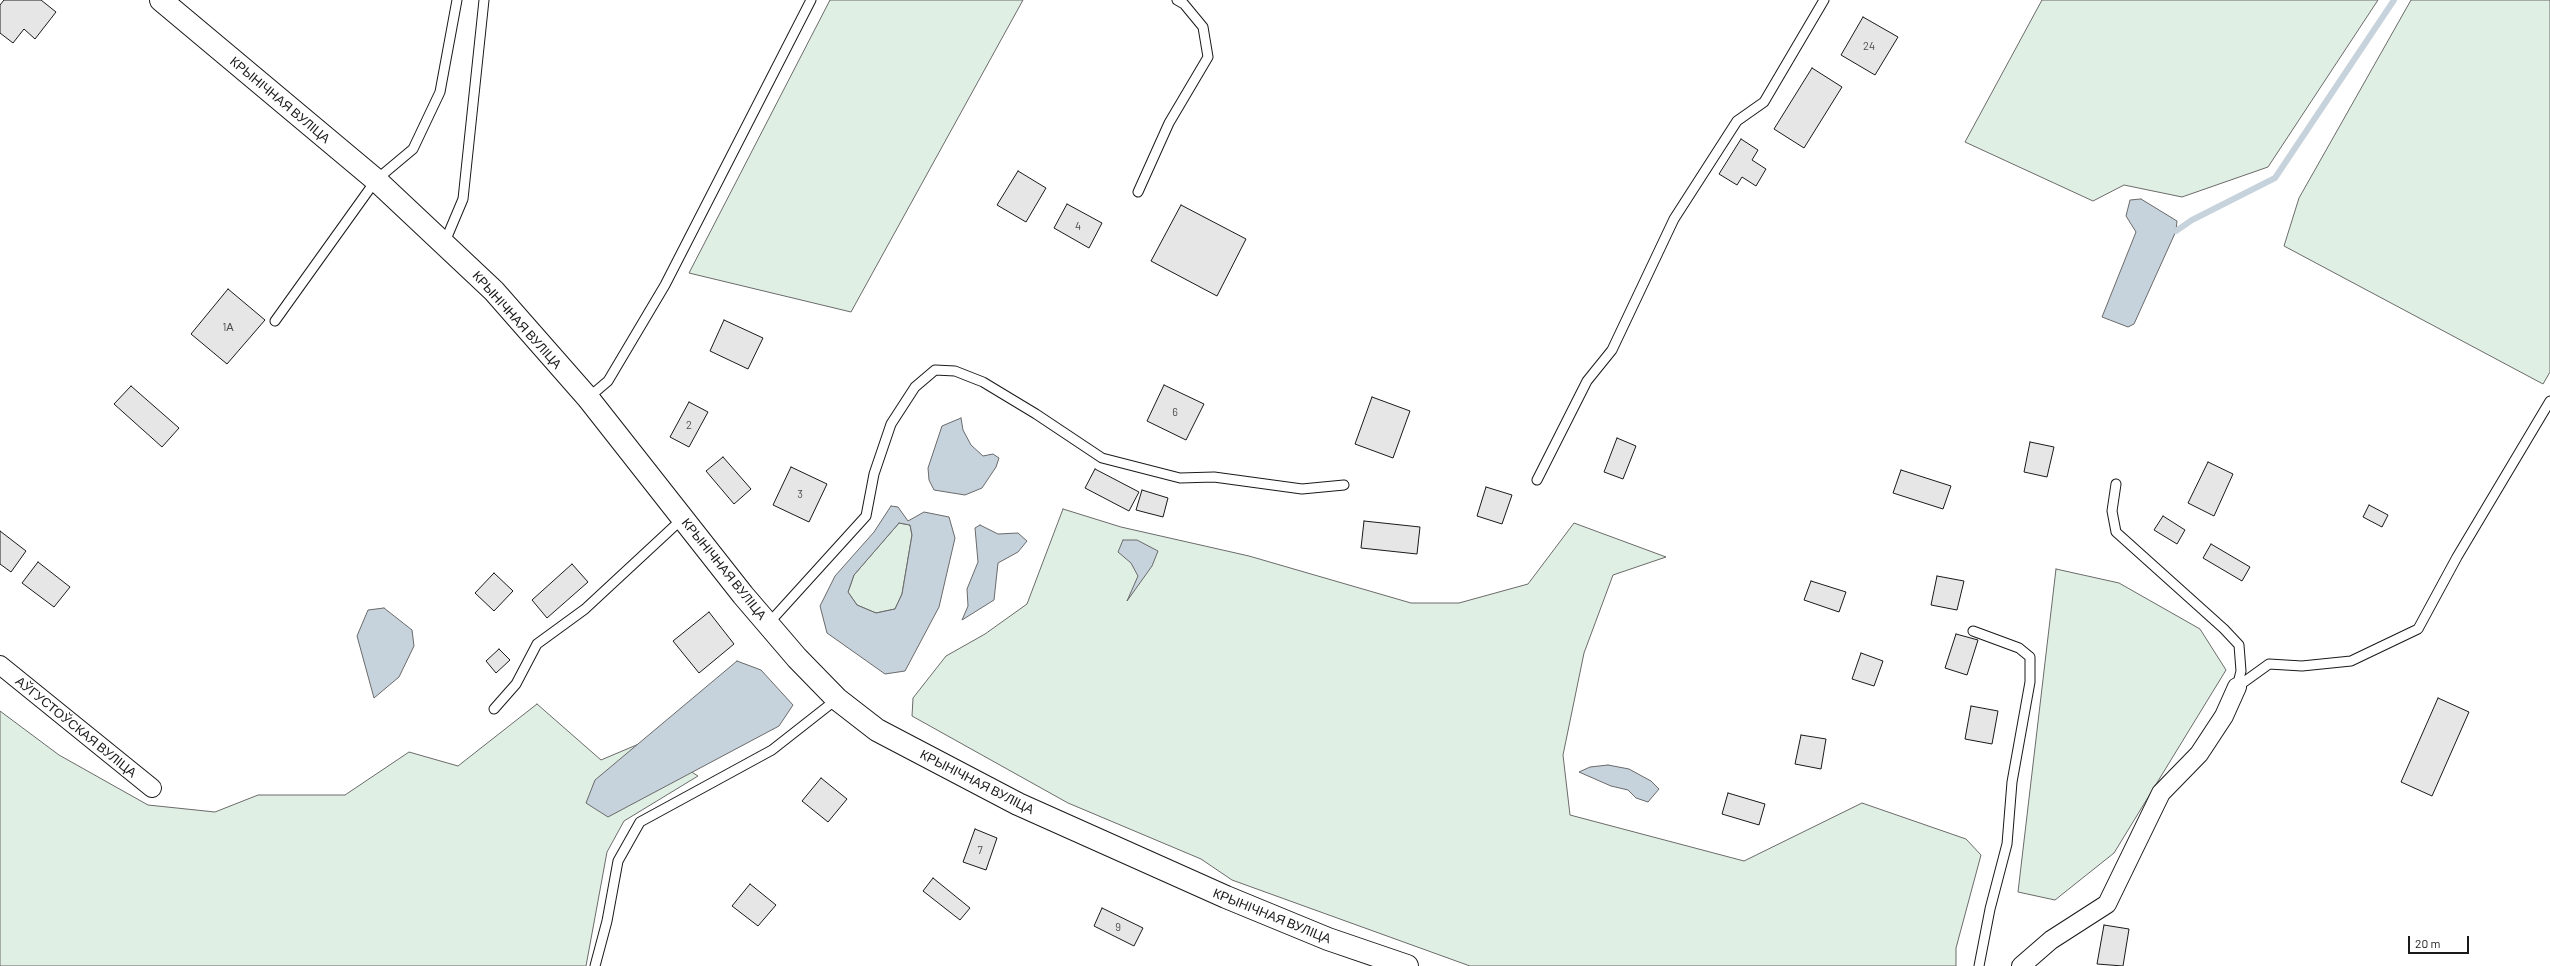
<!DOCTYPE html>
<html>
<head>
<meta charset="utf-8">
<style>
	body { margin:0 }
	#map { position:relative; width:2550px; height:966px; overflow:hidden; background:#fff; font-family:Barlow,sans-serif }
	canvas { display:block }
	.scale { position:absolute; left:2408px; top:936px; width:61px; height:18px; box-sizing:border-box; border:2px solid #1a1a1a; border-top:0; padding-left:5px; font-size:12px; line-height:14px; white-space:nowrap; color:#1a1a1a; -webkit-text-stroke:3px #fff; paint-order:stroke }
</style>
</head>
<body>
<div id="map">
<canvas width="2550" height="966"></canvas>
<div class="scale">20 m</div>
</div>
<script>
const ctx = document.querySelector('canvas').getContext('2d');
ctx.lineJoin = 'round';
function paint(path, color) { ctx.fillStyle = color; ctx.fill(path, 'evenodd'); }
const shape = rows => new Path2D(rows.map(r => 'M' + r).join(''));
function stroke(path, color, width, dash) { ctx.strokeStyle = color; ctx.lineWidth = width; ctx.lineCap = dash ? 'butt' : 'round'; ctx.setLineDash(dash || []); ctx.stroke(path); }
function write(font, color, halo, rows, align = 'center') {
  ctx.font = font + ' Barlow,sans-serif'; ctx.lineWidth = 3; ctx.setLineDash([]); ctx.textBaseline = 'middle'; ctx.strokeStyle = halo; ctx.fillStyle = color; for (const [text, x, y, turn = 0] of rows) {
    ctx.save(); ctx.translate(x, y); ctx.rotate((+turn || 0) * Math.PI / 180); ctx.textAlign = isNaN(turn) ? turn : align; if (halo) ctx.strokeText(text, 0, 0); ctx.fillText(text, 0, 0); ctx.restore();
  }
}
const green = shape([
	[830,0,1023,0,851,312,689,273,830,0],
	[2042,0,2378,0,2268,167,2182,197,2124,185,2093,201,1965,142,2042,0],
	[2411,0,2550,0,2550,372,2543,384,2284,246,2299,198,2411,0],
	[1063,509,1121,527,1249,556,1411,603,1459,603,1528,584,1574,523,1666,557,1613,575,1584,653,1563,755,1570,815,1744,861,1862,803,1966,839,1981,855,1956,948,1956,966,1470,966,1232,880,1201,859,1068,803,912,716,913,698,946,656,985,634,1027,604,1063,509],
	[899,523,910,525,912,535,902,594,895,609,876,613,857,605,848,592,854,575,899,523],
	[2056,569,2119,583,2200,629,2226,670,2114,853,2055,900,2018,892,2056,569],
	[537,704,601,760,660,735,682,766,698,776,624,821,607,852,586,966,0,966,0,711,59,755,148,805,215,812,258,795,345,795,409,752,458,766,537,704]
]);
paint(green, '#e0efe3');
stroke(green, '#6a6a6a', 1);
const water = shape([
	[2141,199,2177,221,2176,231,2134,324,2128,327,2102,317,2136,232,2126,216,2130,200,2141,199],
	[961,418,963,430,971,445,983,456,993,454,999,458,996,467,982,488,965,495,934,490,929,480,928,468,942,426,961,418],
	[891,506,898,507,908,521,924,512,949,517,955,538,939,607,905,671,885,674,827,633,820,606,835,576,874,532,891,506],
	[899,523,910,525,912,535,902,594,895,609,876,613,857,605,848,592,854,575,899,523],
	[980,525,998,534,1018,533,1027,541,1018,552,998,563,994,600,962,620,968,606,967,589,978,562,975,528,980,525],
	[1123,540,1137,540,1158,551,1152,566,1127,601,1138,576,1131,563,1118,552,1123,540],
	[384,608,412,630,414,646,399,677,374,698,357,636,368,610,384,608],
	[737,661,761,670,793,705,779,726,608,817,586,803,595,780,737,661],
	[1608,765,1629,769,1651,781,1659,789,1648,802,1636,798,1628,790,1611,786,1579,772,1590,767,1608,765]
]);
paint(water, '#c6d2dc');
stroke(water, '#6a6a6a', 1);
stroke(shape([
	[2176,231,2192,220,2275,178,2394,0]
]), '#c6d2dc', 6);
const building = shape([
	[4,0,41,0,56,12,35,39,24,29,13,43,0,33,0,5,4,0],
	[1863,17,1898,37,1875,75,1841,55,1863,17],
	[1812,68,1842,87,1804,148,1774,129,1812,68],
	[1741,139,1758,150,1752,160,1766,169,1756,186,1742,177,1737,185,1719,174,1741,139],
	[1018,171,1046,188,1026,222,997,205,1018,171],
	[1067,204,1102,223,1089,248,1054,228,1067,204],
	[1181,205,1246,239,1217,296,1151,261,1181,205],
	[228,289,265,320,227,364,191,334,228,289],
	[724,320,763,338,748,369,710,351,724,320],
	[1164,385,1204,404,1186,440,1147,421,1164,385],
	[131,386,179,428,162,447,114,404,131,386],
	[1372,397,1410,411,1393,458,1355,444,1372,397],
	[689,402,708,412,689,447,670,437,689,402],
	[1617,438,1636,446,1623,479,1604,472,1617,438],
	[2030,442,2054,447,2047,477,2024,472,2030,442],
	[723,457,751,489,734,504,706,471,723,457],
	[2208,462,2233,474,2214,516,2188,503,2208,462],
	[791,467,827,484,809,522,773,505,791,467],
	[1095,469,1139,492,1129,511,1085,488,1095,469],
	[1901,470,1951,486,1943,509,1893,493,1901,470],
	[1486,487,1512,495,1502,524,1477,516,1486,487],
	[1142,490,1168,498,1163,517,1136,510,1142,490],
	[2369,505,2388,515,2382,527,2363,517,2369,505],
	[2163,516,2185,530,2177,544,2154,530,2163,516],
	[1364,521,1420,527,1417,554,1361,548,1364,521],
	[0,531,26,551,11,572,0,564,0,531],
	[2211,544,2250,567,2242,581,2203,558,2211,544],
	[38,562,70,587,54,607,22,583,38,562],
	[572,564,588,582,547,618,532,600,572,564],
	[494,573,513,591,494,611,475,593,494,573],
	[1937,576,1964,581,1957,610,1931,605,1937,576],
	[1811,581,1846,592,1839,612,1804,600,1811,581],
	[709,612,734,644,699,673,673,641,709,612],
	[1956,634,1978,640,1967,675,1945,668,1956,634],
	[499,649,510,660,496,673,486,661,499,649],
	[1861,653,1883,661,1874,686,1852,679,1861,653],
	[2438,698,2469,712,2432,796,2401,782,2438,698],
	[1971,706,1998,711,1992,744,1965,739,1971,706],
	[1801,735,1826,739,1821,769,1795,764,1801,735],
	[821,778,847,799,828,822,802,801,821,778],
	[1728,793,1765,804,1759,825,1722,814,1728,793],
	[975,829,997,838,986,870,963,862,975,829],
	[933,878,970,908,960,920,923,891,933,878],
	[750,884,776,905,758,926,732,906,750,884],
	[1102,908,1143,928,1134,946,1094,926,1102,908],
	[2104,925,2129,929,2123,966,2097,964,2104,925]
]);
paint(building, '#e6e6e6');
stroke(building, '#1a1a1a', 1);
const service = shape([
	[1138,192,1169,123,1208,57,1203,27,1184,4,1177,0],
	[444,244,463,199,484,0],
	[275,321,376,180,413,149,440,92,457,0],
	[588,398,608,381,665,285,811,0],
	[1537,480,1587,381,1612,350,1674,219,1737,121,1764,102,1824,0],
	[2116,484,2112,511,2116,532,2224,629,2239,645,2241,671,2237,687],
	[768,624,866,516,874,474,891,424,915,387,935,370,955,371,983,382,1036,414,1102,458,1180,478,1214,477,1302,489,1344,485],
	[1973,631,2019,648,2030,657,2030,682,2012,782,2007,844,1990,909,1979,966],
	[2237,687,2269,664,2302,666,2351,661,2418,629,2457,557,2550,401],
	[494,709,516,684,537,644,585,609,682,519],
	[595,966,607,921,618,861,640,822,772,750,837,699]
]);
const minor = shape([
	[0,665,152,788],
	[2021,966,2051,940,2107,904,2161,793,2199,754,2224,716,2237,687]
]);
const tertiary = shape([
	[161,0,376,180,494,291,588,398,743,595,797,658,837,699,877,730,1018,804,1226,897,1328,939,1407,966]
]);
stroke(service, '#1a1a1a', 11);
stroke(minor, '#1a1a1a', 20);
stroke(tertiary, '#1a1a1a', 24);
stroke(service, '#fff', 9);
stroke(minor, '#fff', 18);
stroke(tertiary, '#fff', 22);
write('11px', '#4d4d4d', null, [
	["24",1869,46],
	["4",1078,226],
	["1А",228,327],
	["6",1175,412],
	["2",689,425],
	["3",800,494],
	["7",980,850],
	["9",1118,927]
]);
write('13px', '#1a1a1a', '#fff', [
	["КРЫНІЧНАЯ ВУЛІЦА",280,100,40],
	["КРЫНІЧНАЯ ВУЛІЦА",517,320,48],
	["КРЫНІЧНАЯ ВУЛІЦА",724,569,51],
	["АЎГУСТОЎСКАЯ ВУЛІЦА",76,727,39],
	["КРЫНІЧНАЯ ВУЛІЦА",977,782,27],
	["КРЫНІЧНАЯ ВУЛІЦА",1272,916,22]
]);
</script>
</body>
</html>
